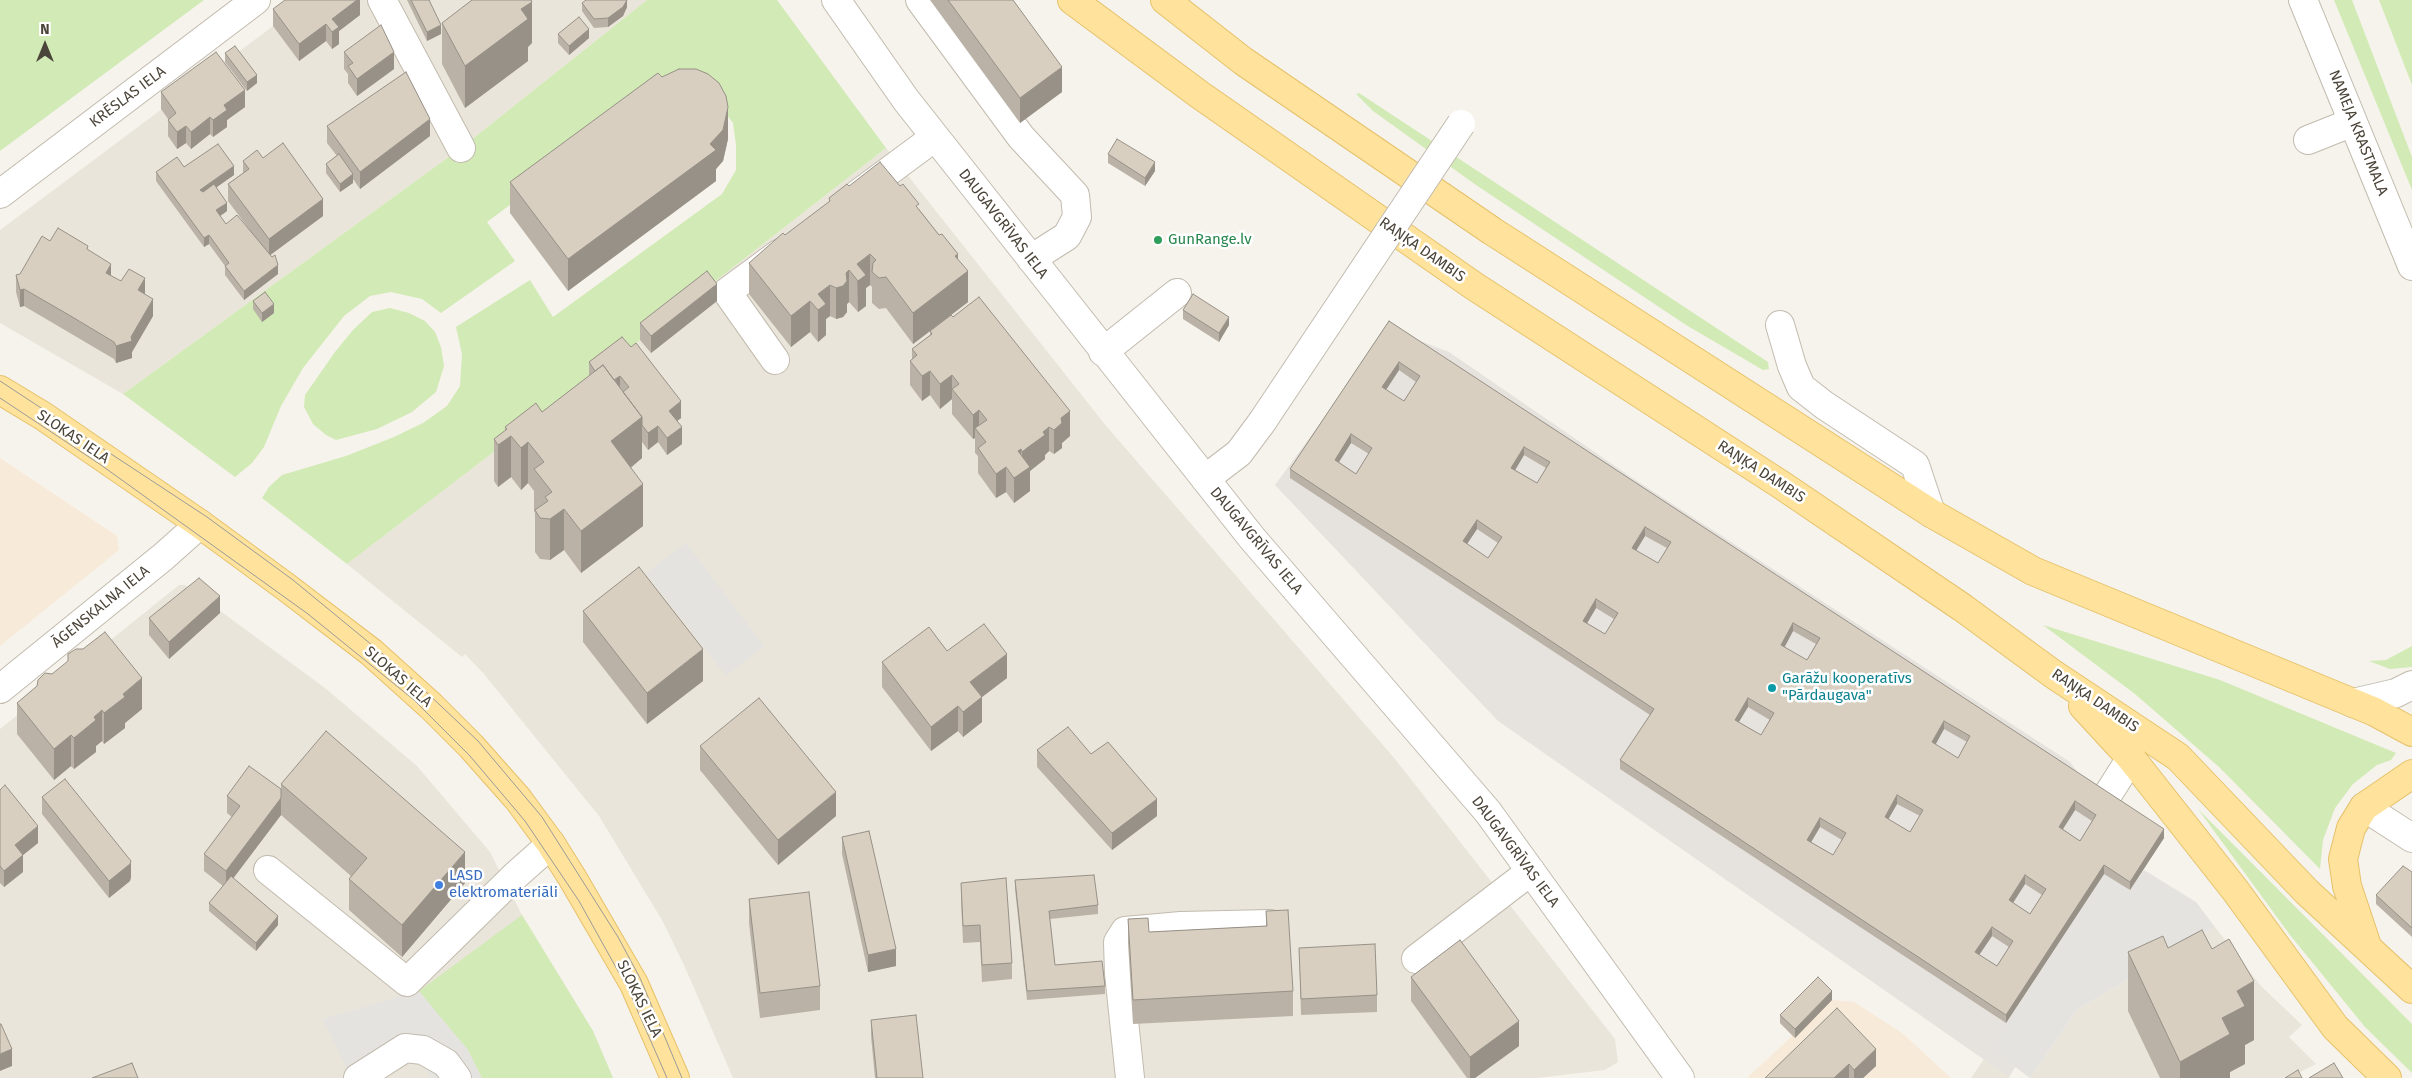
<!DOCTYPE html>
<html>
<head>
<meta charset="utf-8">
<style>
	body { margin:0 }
	#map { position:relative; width:2412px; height:1078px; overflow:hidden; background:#f6f3ec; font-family:"Fira Sans",sans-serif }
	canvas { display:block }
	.north { position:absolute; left:20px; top:20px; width:50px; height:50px; -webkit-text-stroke:4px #fff; paint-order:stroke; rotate:0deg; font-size:14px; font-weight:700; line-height:20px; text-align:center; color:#4b4439 }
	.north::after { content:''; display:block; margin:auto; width:18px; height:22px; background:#4b4439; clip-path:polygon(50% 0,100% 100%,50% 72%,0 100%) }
</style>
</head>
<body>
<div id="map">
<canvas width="2412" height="1078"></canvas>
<div class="north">N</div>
</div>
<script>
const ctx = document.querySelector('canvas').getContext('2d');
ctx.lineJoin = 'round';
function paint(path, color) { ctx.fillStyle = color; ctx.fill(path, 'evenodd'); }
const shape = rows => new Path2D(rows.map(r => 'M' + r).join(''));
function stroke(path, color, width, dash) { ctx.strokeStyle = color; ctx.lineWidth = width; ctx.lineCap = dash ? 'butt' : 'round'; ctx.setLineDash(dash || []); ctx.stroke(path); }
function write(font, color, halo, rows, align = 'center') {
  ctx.font = font + ' "Fira Sans",sans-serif'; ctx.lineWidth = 5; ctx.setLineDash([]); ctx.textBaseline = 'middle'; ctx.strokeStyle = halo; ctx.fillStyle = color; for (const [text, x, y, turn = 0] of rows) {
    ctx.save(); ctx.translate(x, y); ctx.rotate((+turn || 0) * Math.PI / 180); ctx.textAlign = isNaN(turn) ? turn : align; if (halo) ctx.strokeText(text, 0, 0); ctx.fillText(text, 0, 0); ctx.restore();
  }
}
paint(shape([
	[308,0,647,0,461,148,123,394,0,323,0,230],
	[886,148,1107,427,1395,759,1615,1039,1618,1062,1605,1070,1537,1078,733,1078,684,965,662,920,599,816,484,674,465,654,462,657,347,564,640,340],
	[179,585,185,585,325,688,417,766,490,852,522,915,593,1031,613,1078,0,1078,0,729],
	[2215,927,2260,985,2302,1025,2289,1037,2316,1064,2288,1078,2030,1078,2077,1010],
	[1984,1059,2009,1077,2011,1078,1971,1078]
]), '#eae5da');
paint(shape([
	[0,458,117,536,119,550,0,646],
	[1818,986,1832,1000,1854,1002,1902,1033,1951,1078,1747,1078,1792,1036,1780,1023]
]), '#f7ead8');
paint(shape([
	[1389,329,1449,352,1631,477,2070,762,2090,789,2130,890,2009,1077,1498,721,1275,485]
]), '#e6e2dd');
paint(shape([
	[0,0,204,0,0,151],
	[647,0,777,0,886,148,622,354,347,564,262,498,269,487,282,475,346,456,394,437,423,423,447,406,460,386,462,354,456,327,530,280,553,317,722,194,736,170,736,145,733,123,716,100,655,97,487,222,515,261,441,313,422,299,391,292,370,296,344,316,303,368,281,406,264,447,252,463,235,477,123,394,461,148],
	[2334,0,2352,0,2412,157,2412,190],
	[2379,0,2412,0,2412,85,2388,23],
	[1359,93,1768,362,1769,369,1763,370,1686,325,1476,185,1373,111,1356,94],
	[390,308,409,313,425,321,435,332,441,347,444,366,436,392,412,412,377,429,336,440,326,435,313,424,304,407,305,395,335,352,353,330,372,312],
	[2043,625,2220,680,2396,753,2391,760,2377,765,2353,784,2335,808,2323,840,2320,869,2219,767,2135,694],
	[2412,646,2412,667,2390,669,2369,661,2386,660],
	[2198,809,2412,1024,2412,1073,2365,1027,2290,935],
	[522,915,593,1031,613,1078,481,1078,419,991]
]), '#d2eab5');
paint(shape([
	[686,543,764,646,726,676,646,573],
	[2144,870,2196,902,2215,927,2077,1010,2030,1078,1991,1049,2104,874,2130,890],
	[419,991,468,1050,482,1078,431,1078,420,1061,400,1057,346,1078,345,1075,349,1073,323,1019]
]), '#e5e3e0');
const minor = shape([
	[382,0,461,148],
	[836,0,906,100,1252,538,1488,812,1680,1078],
	[920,0,1021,137,1075,195,1077,217,1067,236,1031,259],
	[2303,0,2412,266],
	[2308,140,2353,122],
	[0,194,256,0],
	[858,194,935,137],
	[1780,325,1792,366,1801,387,1824,405,1915,465,1931,513],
	[1103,352,1177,293],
	[775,360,727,292,780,253],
	[1205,479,1239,453,1262,422],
	[0,689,163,557,200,524],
	[2353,703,2396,693,2412,685],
	[2105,799,2131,758],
	[2364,807,2412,838],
	[268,870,407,982,516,875,551,844],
	[1416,959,1531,871],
	[358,1078,405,1048,423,1050,446,1063,457,1078],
	[1130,1078,1119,973,1118,942,1125,931,1181,926,1270,924]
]);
const major = shape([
	[1072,0,1200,95,1474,286,1783,486,1963,608,2053,674,2178,757,2307,892,2412,989],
	[1165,0,1243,61,1492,231,1931,513,2033,571,2375,712,2412,732],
	[0,390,43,416,200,524,286,587,371,652,431,706,471,746,518,799,551,844,573,879,634,984,675,1078],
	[2083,706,2131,758,2235,890,2335,1027,2387,1078],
	[2367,946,2347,886,2343,859,2351,828,2364,807,2412,774]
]);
stroke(minor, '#c2bbae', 30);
stroke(major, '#e6c16a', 30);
stroke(minor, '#fff', 28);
stroke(major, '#ffe39c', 28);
stroke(shape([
	[0,381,207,517,293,580,406,673,478,741,542,817,618,937,640,978,682,1078],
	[0,398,101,465,308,614,414,700,470,756,525,821,579,901,628,989,667,1078]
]), '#9a9a9a', 1);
const minorBridge = shape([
	[1262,422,1461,124]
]);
stroke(minorBridge, '#c2bbae', 30, []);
stroke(minorBridge, '#fff', 28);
paint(shape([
	[360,0,360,15,339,31,339,44,332,49,326,41,299,61,273,26,273,9],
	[407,0,429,0,441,34,427,41],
	[627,0,627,7,623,16,608,27,594,28,582,11,582,3],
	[930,0,1013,0,1062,92,1020,123],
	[442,23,532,43,528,47,528,61,465,108,442,64],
	[558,34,589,38,569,55,558,43],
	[344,52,394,69,357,96,348,83,348,74,344,69],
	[225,53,257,83,247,91,225,62],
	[662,77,728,139,723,161,716,169,716,181,568,291,510,213,510,182],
	[161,92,245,107,227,120,227,127,213,137,210,134,191,149,186,143,177,149,168,136,168,119,161,109],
	[327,126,430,136,360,189,353,179,353,183,340,192,326,173,326,164,337,156,327,143],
	[1108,154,1155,171,1145,186,1108,163],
	[263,158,323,216,270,255,278,274,244,300,225,275,225,266,209,244,204,247,156,181,156,172,184,167,234,175,216,187,227,211,220,216,226,224,249,229,228,201,228,184,243,173,243,161],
	[849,186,919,209,958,259,968,302,951,315,1070,436,1062,443,1062,448,1054,454,1049,451,1045,455,1045,459,1030,471,1030,491,1014,503,1006,492,996,498,978,473,978,456,975,453,975,438,973,439,952,414,952,399,940,409,930,395,922,401,910,385,910,361,912,359,912,349,930,335,930,331,942,322,913,344,886,308,879,309,872,303,872,287,870,285,866,288,866,306,858,312,849,302,847,304,847,312,843,317,836,319,830,316,826,319,826,335,818,342,810,332,791,347,749,294,749,263,829,202,829,198],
	[50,241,88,250,111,276,145,295,153,316,132,352,132,358,116,363,114,359,24,306,20,307,16,292,16,275,20,274],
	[253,301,274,313,262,322,253,309],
	[717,301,651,353,640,340,640,323],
	[1183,310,1229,325,1219,342,1183,319],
	[1389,321,2164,838,2130,890,2104,874,2006,1023,1620,769,1620,760,1650,715,1290,478,1290,469],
	[1399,370,1416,382,1404,401,1386,390],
	[1351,443,1369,454,1356,474,1339,462],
	[1524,455,1546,468,1537,483,1515,470],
	[1477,529,1498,543,1488,558,1467,544],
	[1645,536,1667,548,1658,563,1636,551],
	[1596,608,1614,619,1605,634,1587,623],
	[1793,631,1816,644,1807,660,1784,647],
	[1748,707,1770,720,1761,735,1739,722],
	[1944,729,1967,742,1958,758,1935,745],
	[1897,804,1920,816,1910,832,1888,819],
	[2075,810,2092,821,2080,841,2063,829],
	[1820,827,1842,840,1833,855,1811,842],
	[2025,884,2042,895,2030,914,2013,903],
	[1992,936,2009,947,1997,966,1979,955],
	[622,337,681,418,677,421,682,444,667,455,658,442,648,450,642,442,642,458,631,468,643,526,581,573,564,550,550,560,540,559,535,552,535,513,534,511,534,491,528,483,521,490,511,477,498,487,494,481,494,439,505,431,505,427,542,412,589,376,589,362],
	[583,611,703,681,647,724,583,642],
	[220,613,169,659,149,635,149,618],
	[947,651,1007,678,982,697,982,722,963,737,958,731,931,751,882,687,882,662],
	[52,674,142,709,125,723,125,728,104,744,102,741,96,746,96,752,74,769,71,766,54,780,17,734,17,703],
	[700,746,836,816,778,865,700,770],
	[1037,750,1091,754,1157,816,1112,850,1037,767],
	[281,784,465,883,402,957,349,910,349,879,351,876,281,815,233,878,278,925,256,951,209,911,209,903,223,886,204,871,204,854,232,817,227,813,227,796,281,789],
	[0,790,38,843,23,855,23,872,4,887,0,883],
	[42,797,131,877,130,881,109,898,42,814],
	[842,837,896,966,868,972,842,854],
	[2412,872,2412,937,2376,904,2376,895],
	[1015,880,1098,905,1098,914,1050,919,1055,965,1105,986,1105,994,1027,1000,1015,889],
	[961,883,1012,963,1012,979,982,982,980,942,963,943,961,900],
	[749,899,820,986,820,1010,760,1018,749,923],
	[1266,911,1293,991,1293,1016,1133,1024,1128,943,1128,919,1149,932,1266,926],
	[1299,948,1377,995,1377,1012,1301,1015],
	[2168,948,2254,1040,2245,1045,2245,1064,2230,1072,2230,1078,2160,1078,2128,1011,2128,952],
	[1411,977,1519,1046,1475,1078,1467,1078,1411,1001],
	[1832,1000,1795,1038,1780,1023,1780,1015],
	[1837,1008,1876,1066,1863,1078,1765,1078],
	[871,1020,923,1078,875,1078,871,1036]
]), '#bab2a6');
paint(shape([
	[357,0,360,0,360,15,339,31,339,44,332,49,332,19],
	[627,0,627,7,623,16,608,27,608,18],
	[532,2,532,43,528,47,528,61,465,108,465,66,521,9],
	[326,24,326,41,299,61,299,44],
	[441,25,441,34,427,41,427,32],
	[589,29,589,38,569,55,569,46],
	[394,52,394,69,357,96,357,79],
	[1062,67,1062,92,1020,123,1020,98],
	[257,75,257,83,247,91,247,82],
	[245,90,245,107,227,120,227,127,213,137,213,120,224,105],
	[728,107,728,139,723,161,716,169,716,181,568,291,568,259,710,144],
	[210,117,210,134,191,149,191,132],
	[430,119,430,136,360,189,360,172],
	[186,126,186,143,177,149,177,132],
	[1155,162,1155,171,1145,186,1145,178],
	[234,166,234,175,200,199,200,190],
	[353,174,353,183,340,192,340,184],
	[323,199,323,216,269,256,269,239],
	[227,203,227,211,216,219,216,210],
	[209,235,209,244,204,247,204,238],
	[870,254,870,285,866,288,866,306,858,312,857,264],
	[958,254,958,278,968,271,968,302,913,344,913,313,955,256],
	[111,264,111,281,106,273],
	[278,265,278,274,244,300,244,291],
	[849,270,849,302,847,304,847,312,843,317,836,319,836,288,846,273],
	[145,278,145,295,138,290],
	[717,284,717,301,651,353,651,336],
	[830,285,830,316,826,319,826,335,818,342,818,294],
	[24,289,24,306,20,307,20,290],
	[153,299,153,316,132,352,132,358,116,363,116,346,131,337],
	[810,301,810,332,791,347,791,316],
	[274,304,274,313,262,322,262,313],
	[1229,317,1229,325,1219,342,1219,333],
	[1399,362,1399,370,1382,396,1382,387],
	[930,371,930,395,922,401,922,376],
	[952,375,952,399,940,409,940,384],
	[620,376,620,393,607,386],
	[681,401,681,418,669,427,669,411],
	[979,410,979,434,975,428,975,438,973,439,973,415],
	[1070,411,1070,436,1062,443,1062,448,1054,454,1054,430,1061,418],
	[642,417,642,458,611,483,611,441],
	[658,426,658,442,648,450,648,433],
	[682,427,682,444,667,455,667,438],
	[1049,427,1049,451,1045,455,1045,459,1030,471,1030,491,1014,503,1014,478,1018,451,1021,449,1021,473,1022,472,1022,452,1043,432],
	[1351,434,1351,443,1335,468,1335,460],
	[511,436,511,477,498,487,498,445],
	[528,442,528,483,521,490,521,448],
	[1524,447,1524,455,1511,477,1511,468],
	[1006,467,1006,492,996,498,996,474],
	[643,484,643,526,581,573,581,531],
	[564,509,564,550,550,560,550,519],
	[1477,520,1477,529,1463,550,1463,541],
	[1645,527,1645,536,1632,557,1632,548],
	[220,596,220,613,169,659,169,642],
	[1596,599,1596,608,1583,630,1583,621],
	[1793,623,1793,631,1781,654,1781,645],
	[703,649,703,681,647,724,647,693],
	[1007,654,1007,678,982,697,982,722,963,737,963,712,970,682],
	[142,678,142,709,125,723,125,728,104,744,104,713,123,694],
	[1748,698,1748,707,1735,728,1735,720],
	[958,706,958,731,931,751,931,727],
	[102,710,102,741,96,746,96,752,74,769,74,738,94,717],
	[1944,721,1944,729,1932,751,1932,742],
	[71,735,71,766,54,780,54,749],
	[836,792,836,816,778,865,778,840],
	[1897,795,1897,804,1885,825,1885,817],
	[281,798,281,815,226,888,226,871],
	[1157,799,1157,816,1112,850,1112,833],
	[2075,801,2075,810,2059,835,2059,827],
	[1820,818,1820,827,1807,849,1807,840],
	[38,826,38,843,23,855,23,872,4,887,4,871,15,845],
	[2164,829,2164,838,2130,890,2130,882],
	[465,852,465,883,402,957,402,925],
	[131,861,131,877,130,881,109,898,109,881],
	[2104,865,2104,874,2006,1023,2006,1015],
	[2025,875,2025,884,2009,909,2009,900],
	[278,916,278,925,256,951,256,943],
	[1992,927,1992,936,1975,961,1975,952],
	[896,949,896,966,868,972,868,955],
	[2254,981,2254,1040,2245,1045,2245,1064,2230,1072,2230,1078,2180,1078,2180,1062,2222,1018,2237,991],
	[1832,991,1832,1000,1795,1038,1795,1029],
	[1519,1021,1519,1046,1475,1078,1470,1078,1470,1057],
	[12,1049,12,1066,0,1071,0,1054],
	[1876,1049,1876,1066,1863,1078,1854,1078,1854,1070],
	[1849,1064,1849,1078,1834,1078]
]), '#979187');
const building = shape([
	[285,0,357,0,332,19,339,27,332,32,326,24,299,44,273,9,285,0],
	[411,0,429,0,441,25,427,32,411,0],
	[472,0,531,0,532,2,521,9,528,19,465,66,442,23,472,0],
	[586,0,627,0,623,7,608,18,594,19,582,3,586,0],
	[948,0,1013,0,1062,67,1020,98,948,0],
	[579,17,589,29,569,46,558,34,579,17],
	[381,25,394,52,357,79,348,66,353,63,344,52,381,25],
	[235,46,257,75,247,82,225,53,235,46],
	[216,52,245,90,224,105,227,110,213,120,210,117,191,132,186,126,177,132,168,120,176,113,161,92,216,52],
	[679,69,696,69,708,74,719,83,726,96,728,107,723,130,710,144,716,150,568,259,510,182,658,73,662,77,679,69],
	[406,72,430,119,360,172,327,126,406,72],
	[1117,139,1155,162,1145,178,1108,154,1117,139],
	[283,143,323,199,269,239,228,184,249,169,243,161,257,150,263,158,283,143],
	[218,144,234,166,200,190,203,192,214,184,227,203,216,210,226,224,237,215,272,257,275,255,278,265,244,291,225,266,229,263,209,235,204,238,156,172,177,157,184,167,218,144],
	[339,154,353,174,340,184,326,164,339,154],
	[880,162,900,186,903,184,919,204,916,206,939,235,942,234,958,254,955,256,968,271,913,313,886,277,879,278,872,272,873,263,876,260,870,254,857,264,866,275,858,281,849,270,846,273,847,281,843,286,836,288,830,285,818,294,826,304,818,310,810,301,791,316,749,263,783,233,785,235,830,201,829,198,847,184,849,186,880,162],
	[58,228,88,246,87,249,111,264,106,273,121,281,129,269,145,278,138,290,153,299,131,337,132,341,116,346,114,342,69,315,24,289,20,290,16,275,20,274,42,236,50,241,58,228],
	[707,271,717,284,651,336,640,323,707,271],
	[265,292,274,304,262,313,253,301,265,292],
	[1193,294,1229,317,1219,333,1183,310,1193,294],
	[979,297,1070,411,1061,418,1062,423,1054,430,1049,427,1043,432,1045,435,1027,448,1022,452,1021,449,1018,451,1030,467,1014,478,1006,467,996,474,978,448,986,442,975,428,987,420,979,410,973,415,952,389,959,384,952,375,940,384,930,371,922,376,910,361,917,355,912,349,932,334,930,331,951,315,953,317,979,297],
	[1389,321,2164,829,2130,882,2104,865,2006,1015,1620,760,1654,709,1290,469,1389,321],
	[1399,362,1420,376,1404,401,1382,387,1399,362],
	[1351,434,1372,448,1356,474,1335,460,1351,434],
	[1524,447,1550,462,1537,483,1511,468,1524,447],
	[1477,520,1502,537,1488,558,1463,541,1477,520],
	[1645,527,1671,542,1658,563,1632,548,1645,527],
	[1596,599,1618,613,1605,634,1583,621,1596,599],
	[1793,623,1820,638,1807,660,1781,645,1793,623],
	[1748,698,1774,713,1761,735,1735,720,1748,698],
	[1944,721,1970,736,1958,758,1932,742,1944,721],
	[1897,795,1923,810,1910,832,1885,817,1897,795],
	[2075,801,2096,815,2080,841,2059,827,2075,801],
	[1820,818,1846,833,1833,855,1807,840,1820,818],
	[2025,875,2046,889,2030,914,2009,900,2025,875],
	[1992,927,2013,941,1997,966,1975,952,1992,927],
	[622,337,631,347,636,343,681,401,669,411,682,427,667,438,658,426,648,433,642,425,642,417,623,392,629,387,620,376,614,380,603,365,595,371,589,362,622,337],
	[603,365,642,417,611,441,643,484,581,531,564,509,550,519,540,518,535,510,548,501,545,497,552,492,534,469,544,462,528,442,521,448,511,436,498,445,494,439,507,429,505,427,536,403,542,412,603,365],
	[639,567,703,649,647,693,583,611,639,567],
	[199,578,220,596,169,642,149,618,199,578],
	[984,624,1007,654,970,682,982,697,963,712,958,706,931,727,882,662,929,627,947,651,984,624],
	[105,632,142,678,123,694,125,697,104,713,102,710,94,717,96,720,74,738,71,735,54,749,17,703,37,686,38,680,45,673,52,674,68,661,68,654,76,649,83,649,105,632],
	[759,698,836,792,778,840,700,746,759,698],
	[1068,727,1091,754,1108,742,1157,799,1112,833,1037,750,1068,727],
	[326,731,465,852,402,925,349,879,367,858,281,784,326,731],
	[249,766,281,789,281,798,226,871,204,854,240,806,227,796,249,766],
	[65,779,131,861,130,864,109,881,42,797,65,779],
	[5,785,38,826,15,845,23,855,4,871,0,866,0,790,5,785],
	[869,831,896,949,868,955,842,837,869,831],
	[2403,866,2412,872,2412,928,2376,895,2403,866],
	[1094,875,1098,905,1049,911,1055,965,1102,961,1105,986,1027,991,1015,880,1094,875],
	[231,876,278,916,256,943,209,903,231,876],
	[1006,878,1012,963,982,965,980,925,963,926,961,883,1006,878],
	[809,892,820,986,760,993,749,899,809,892],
	[1288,910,1293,991,1133,1000,1128,919,1148,918,1149,932,1267,926,1266,911,1288,910],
	[2202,930,2212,949,2229,939,2254,981,2237,991,2245,1006,2222,1018,2230,1034,2180,1062,2128,952,2163,936,2168,948,2202,930],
	[1460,940,1519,1021,1470,1057,1411,977,1460,940],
	[1375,944,1377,995,1301,999,1299,948,1375,944],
	[1818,977,1832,991,1795,1029,1780,1015,1818,977],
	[1837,1008,1876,1049,1854,1070,1849,1064,1834,1078,1765,1078,1837,1008],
	[916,1015,923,1078,877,1078,871,1020,916,1015],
	[0,1024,1,1024,12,1049,0,1054,0,1024],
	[132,1063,138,1078,92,1078,132,1063],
	[2334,1063,2343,1078,2309,1078,2334,1063],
	[2298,1070,2302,1078,2285,1078,2298,1070]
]);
paint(building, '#d8cfc1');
stroke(building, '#979187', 1);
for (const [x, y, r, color] of [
	[1158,240,5,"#2e9e5b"],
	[1772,688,5,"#0f9aa8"],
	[439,885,5,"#3f7fe0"]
]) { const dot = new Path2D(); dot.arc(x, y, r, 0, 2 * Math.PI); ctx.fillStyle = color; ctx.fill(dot); stroke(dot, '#fff', 2); }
write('15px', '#4b4439', '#fff', [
	["KRĒSLAS IELA",128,97,-37],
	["NAMEJA KRASTMALA",2358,133,68],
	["DAUGAVGRĪVAS IELA",1003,224,52],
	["RAŅĶA DAMBIS",1422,250,35],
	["SLOKAS IELA",73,437,34],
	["RAŅĶA DAMBIS",1761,472,33],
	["DAUGAVGRĪVAS IELA",1256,541,50],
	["ĀGENSKALNA IELA",101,607,-39],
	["SLOKAS IELA",398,677,41],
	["RAŅĶA DAMBIS",2095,701,34],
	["DAUGAVGRĪVAS IELA",1515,852,53],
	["SLOKAS IELA",639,999,64]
]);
write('15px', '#27864d', '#fff', [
	["GunRange.lv",1168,240]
], 'left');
write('15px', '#0d838f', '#fff', [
	["Garāžu kooperatīvs",1782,679],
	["\"Pārdaugava\"",1782,696]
], 'left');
write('15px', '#366cbe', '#fff', [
	["LASD",449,876],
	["elektromateriāli",449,893]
], 'left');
</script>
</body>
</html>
